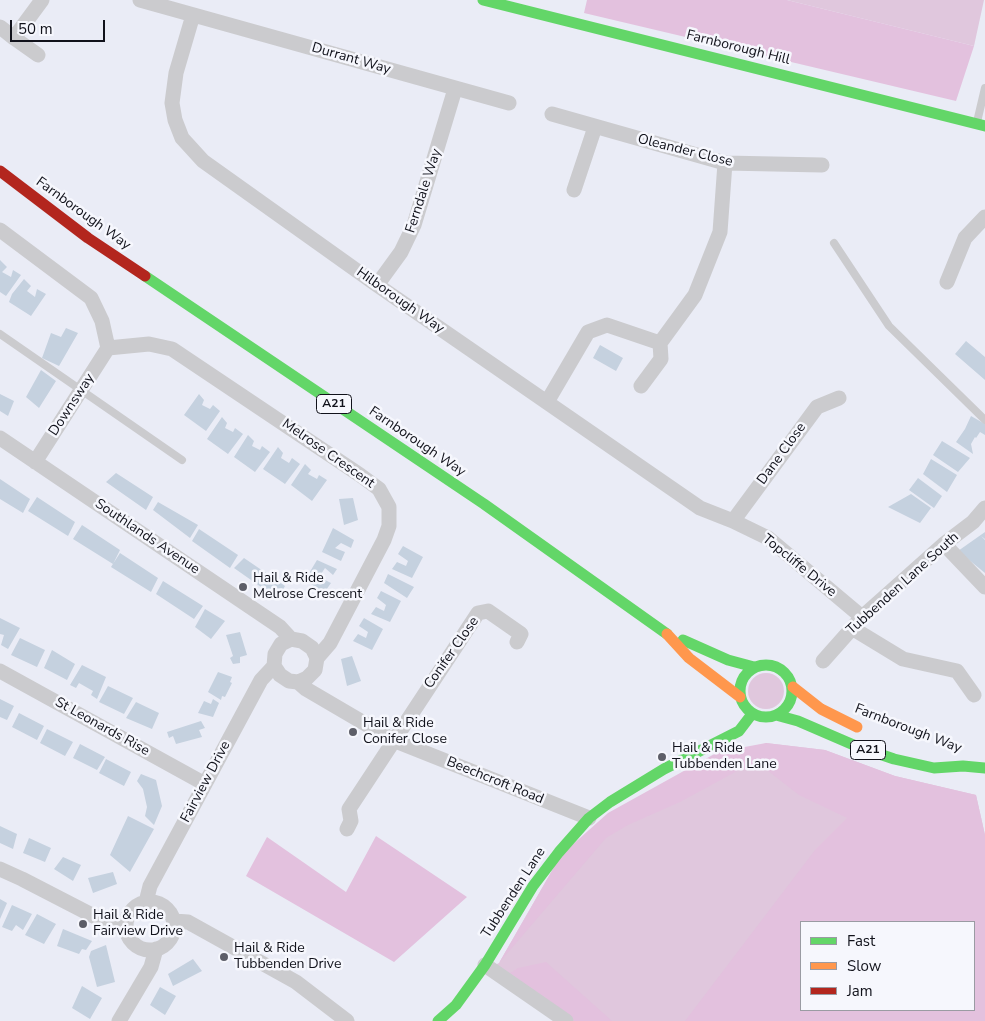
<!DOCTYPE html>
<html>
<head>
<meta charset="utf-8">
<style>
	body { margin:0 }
	#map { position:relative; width:985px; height:1021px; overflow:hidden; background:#eaecf6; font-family:"Nunito Sans",sans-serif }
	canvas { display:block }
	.legend { position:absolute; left:800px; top:921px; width:175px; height:90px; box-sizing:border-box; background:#f6f7fd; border:1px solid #9a9ba3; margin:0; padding:6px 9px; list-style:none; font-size:15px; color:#11121b }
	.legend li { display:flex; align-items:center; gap:10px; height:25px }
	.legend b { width:25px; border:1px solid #9a9ba3 }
	.scale { position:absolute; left:10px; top:20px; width:95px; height:22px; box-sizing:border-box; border:2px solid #11121b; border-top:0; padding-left:6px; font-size:15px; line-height:18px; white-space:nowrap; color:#11121b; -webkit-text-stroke:4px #f6f7fd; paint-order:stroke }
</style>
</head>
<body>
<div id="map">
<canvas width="985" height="1021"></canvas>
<ul class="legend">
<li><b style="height:6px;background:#63d668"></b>Fast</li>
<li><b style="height:6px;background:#ff974d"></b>Slow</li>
<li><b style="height:6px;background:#b3261e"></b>Jam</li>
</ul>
<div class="scale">50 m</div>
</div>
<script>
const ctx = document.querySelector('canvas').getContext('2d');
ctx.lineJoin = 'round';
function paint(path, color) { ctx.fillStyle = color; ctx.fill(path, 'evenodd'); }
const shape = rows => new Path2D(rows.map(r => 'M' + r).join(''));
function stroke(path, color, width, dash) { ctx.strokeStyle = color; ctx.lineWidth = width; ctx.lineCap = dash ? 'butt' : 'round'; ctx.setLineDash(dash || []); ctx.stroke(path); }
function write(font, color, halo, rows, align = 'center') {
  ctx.font = font + ' "Nunito Sans",sans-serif'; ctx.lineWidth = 5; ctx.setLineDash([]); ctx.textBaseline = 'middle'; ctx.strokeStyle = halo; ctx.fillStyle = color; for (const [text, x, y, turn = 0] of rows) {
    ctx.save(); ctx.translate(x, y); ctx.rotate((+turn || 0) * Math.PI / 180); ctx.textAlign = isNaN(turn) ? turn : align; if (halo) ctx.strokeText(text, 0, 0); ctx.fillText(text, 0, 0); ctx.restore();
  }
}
paint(shape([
	[787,0,984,0,974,46],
	'748 691a18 18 0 1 1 36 0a18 18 0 1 1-36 0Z',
	[766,743,825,750,895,776,976,795,985,835,985,1021,574,1021,495,965,499,963,561,855],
	[801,922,974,922,974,1010,801,1010]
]), '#e0c7dd');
paint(shape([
	[587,0,787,0,974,46,956,101,584,13],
	[766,743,825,750,895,776,976,795,985,835,985,1021,685,1021,815,850,847,818,799,795,763,767,747,768,739,770,680,802,628,825,606,838,499,963,561,855,608,813,718,752],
	[801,922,974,922,974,1010,801,1010],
	[376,836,467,897,394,962,246,876,267,837,346,892],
	[546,962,612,1021,574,1021,507,975,518,968]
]), '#e3c1de');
paint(shape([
	[0,260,7,267,2,272,11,277,13,270,21,275,6,296,0,292],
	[24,279,31,286,27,291,35,297,37,289,46,294,31,316,9,302,12,294],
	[66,328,78,333,59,366,42,358,51,333,61,337],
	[966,341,985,357,985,380,955,354],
	[600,345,623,358,616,371,593,358],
	[41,370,56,381,39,408,26,397],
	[0,394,14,401,8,416,0,411],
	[199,394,204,400,202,405,210,409,213,405,220,411,206,431,184,415],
	[971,416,985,424,985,435,980,432,976,438,975,437,971,444,973,454,956,442,965,429],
	[222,417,227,423,225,428,233,432,235,428,243,434,228,454,207,439],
	[248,435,254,441,252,446,260,450,262,446,270,452,255,472,234,457],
	[942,441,970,458,958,472,933,455],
	[278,447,283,453,281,458,289,463,292,458,300,464,285,484,263,469],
	[931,459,957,475,947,492,923,474],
	[305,464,311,470,308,474,317,479,319,475,327,480,312,501,291,485],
	[116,473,153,497,146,510,106,482],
	[918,478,942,496,934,508,909,490],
	[0,479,30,499,23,513,0,499],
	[911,494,931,508,920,523,888,507],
	[37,497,75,522,68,536,28,511],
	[353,498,358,520,344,525,339,499],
	[158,502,198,525,190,538,153,510],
	[82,525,120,550,113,564,73,539],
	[333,528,354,540,351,548,341,543,335,548,345,552,341,561,322,552],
	[199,529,238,555,230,568,192,541],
	[985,532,985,539,981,536,985,540,985,573,958,551],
	[403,546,423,557,412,578,392,569,397,562,406,566,408,561,398,554],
	[120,553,158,578,151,592,111,567],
	[244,558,285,586,278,599,234,568],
	[317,560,337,569,333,575,325,568,319,577,331,583,324,593,305,580],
	[388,574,414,587,407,598,384,583],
	[163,581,203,606,194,619,156,594],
	[381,591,401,601,390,622,371,614,376,607,384,611,386,605,377,598],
	[205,609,225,621,211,639,195,627],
	[0,618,20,628,8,649,1,645,4,635,0,634],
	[364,618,383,629,372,650,353,641,358,634,366,638,368,632,359,626],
	[240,632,247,655,240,657,240,663,233,664,230,658,233,656,226,635],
	[20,638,45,650,37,667,11,655],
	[52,650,75,664,67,680,44,668],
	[352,656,361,681,347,686,341,659],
	[82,665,106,677,97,699,91,695,93,691,79,683,76,688,70,685],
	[218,672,232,677,230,682,232,683,225,697,222,696,221,700,208,692],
	[108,686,133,698,124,714,99,702],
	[0,699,14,706,7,720,0,717],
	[213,699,219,703,213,717,198,713,204,701,211,704],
	[136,702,159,713,152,729,126,718],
	[19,713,44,726,37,740,12,727],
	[201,721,205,728,199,730,202,737,176,744,173,736,169,738,167,732],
	[47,729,73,742,65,756,40,743],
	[80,744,105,757,97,770,73,758],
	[106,759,131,772,124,786,99,773],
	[141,774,156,780,162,806,154,825,145,816,147,807,143,789,137,781],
	[128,816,154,829,130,872,110,855],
	[0,826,17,834,13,849,0,843],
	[29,838,51,848,45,862,23,853],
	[63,857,81,865,73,881,54,869],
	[113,872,117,884,93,893,88,878],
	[0,899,7,903,0,919],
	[12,905,32,914,23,930,16,925,12,931,2,927],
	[37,914,56,924,44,944,25,935],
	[63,929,92,941,86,950,82,949,79,954,57,946],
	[106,945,115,982,97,987,89,957,91,951],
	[193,959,202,971,173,986,168,974],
	[82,986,102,998,90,1019,72,1008],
	[160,987,176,996,165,1015,150,1005]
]), '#c5d1df');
stroke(shape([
	[977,122,985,88],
	[834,243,889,326,985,420],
	[0,334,182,460]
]), '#cbcbce', 8);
stroke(shape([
	[140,0,509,103],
	[193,15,176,73,172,103,175,120,182,138,203,161,377,285,700,508,733,521,768,538,862,617],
	[0,27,14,38],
	[38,55,14,38,42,0],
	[552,114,725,163,822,165],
	[574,190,595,127],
	[0,230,91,298,102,321,108,348],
	[947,282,965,238,985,217],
	[377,285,401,252,414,225,455,89],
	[108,348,149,344,172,349,360,475,379,489,389,507,389,526,384,540,330,643,317,658],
	[641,386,661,359,660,343],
	[547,402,588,332,607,325,660,343,695,295,720,232,725,163],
	[0,438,280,627,291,639],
	[35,462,108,348],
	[733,521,817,407,839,398],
	[944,544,985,587],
	[852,628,903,659,957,671,974,695],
	[291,639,302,641,312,648,317,658,315,670,307,678,298,682,289,681,280,675,274,666,275,654,281,644,291,639],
	[823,661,862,617,944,544,973,522,985,508],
	[0,671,205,784],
	[298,682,306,689,393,740,589,818],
	[347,829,351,821,349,809,478,613,488,611,521,634,517,642],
	[0,869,22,879,113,926,125,928],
	'126 926a24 24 0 1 1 48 0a24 24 0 1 1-48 0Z',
	[146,902,150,886,205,784,261,680,274,666],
	[174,921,188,922,296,982,347,1021],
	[485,965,566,1021],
	[119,1021,151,967,156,949]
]), '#cbcbce', 15);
stroke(shape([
	[483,0,985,126],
	[145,276,484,504,667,634],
	[683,640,728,660,754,667],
	'740 691a26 26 0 1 1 52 0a26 26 0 1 1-52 0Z',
	[776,715,798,721,856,746,894,759,934,768,963,766,985,768],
	[438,1021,456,1005,485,965,533,886,559,852,589,818,610,802,664,769,739,731,752,714]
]), '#63d668', 11);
stroke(shape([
	[667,634,689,658,740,697],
	[793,687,821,709,857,727]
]), '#ff974d', 11);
stroke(shape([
	[0,171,88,238,145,276]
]), '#b3261e', 11);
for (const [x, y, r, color] of [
	[243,587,5,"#5d5e68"],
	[353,732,5,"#5d5e68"],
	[662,757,5,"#5d5e68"],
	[83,924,5,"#5d5e68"],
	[224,957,5,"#5d5e68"]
]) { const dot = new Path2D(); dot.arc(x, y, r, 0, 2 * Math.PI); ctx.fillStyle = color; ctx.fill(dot); stroke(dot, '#f6f7fd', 2); }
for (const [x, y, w] of [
	[334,404,35],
	[868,750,35]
]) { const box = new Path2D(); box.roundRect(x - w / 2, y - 9.5, w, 19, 4); ctx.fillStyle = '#f6f7fd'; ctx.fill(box); stroke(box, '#11121b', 1); }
write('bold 12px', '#11121b', null, [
	["A21",334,404],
	["A21",868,750]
]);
write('14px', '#11121b', '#f6f7fd', [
	["Farnborough Hill",738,48,14],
	["Durrant Way",351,59,16],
	["Oleander Close",685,151,14],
	["Ferndale Way",424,191,-72],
	["Farnborough Way",83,214,36],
	["Hilborough Way",400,301,35],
	["Downsway",72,405,-57],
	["Farnborough Way",417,442,34],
	["Melrose Crescent",328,454,35],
	["Dane Close",782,454,-54],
	["Southlands Avenue",147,537,34],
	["Topcliffe Drive",799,566,39],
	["Tubbenden Lane South",903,584,-42],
	["Conifer Close",452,653,-55],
	["St Leonards Rise",102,727,29],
	["Farnborough Way",908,729,21],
	["Beechcroft Road",495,781,22],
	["Fairview Drive",206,782,-62],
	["Tubbenden Lane",514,893,-57]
]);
write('14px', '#11121b', '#f6f7fd', [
	["Hail & Ride",253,579],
	["Melrose Crescent",253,595],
	["Hail & Ride",363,724],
	["Conifer Close",363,740],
	["Hail & Ride",672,749],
	["Tubbenden Lane",672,765],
	["Hail & Ride",93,916],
	["Fairview Drive",93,932],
	["Hail & Ride",234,949],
	["Tubbenden Drive",234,965]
], 'left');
</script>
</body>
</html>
